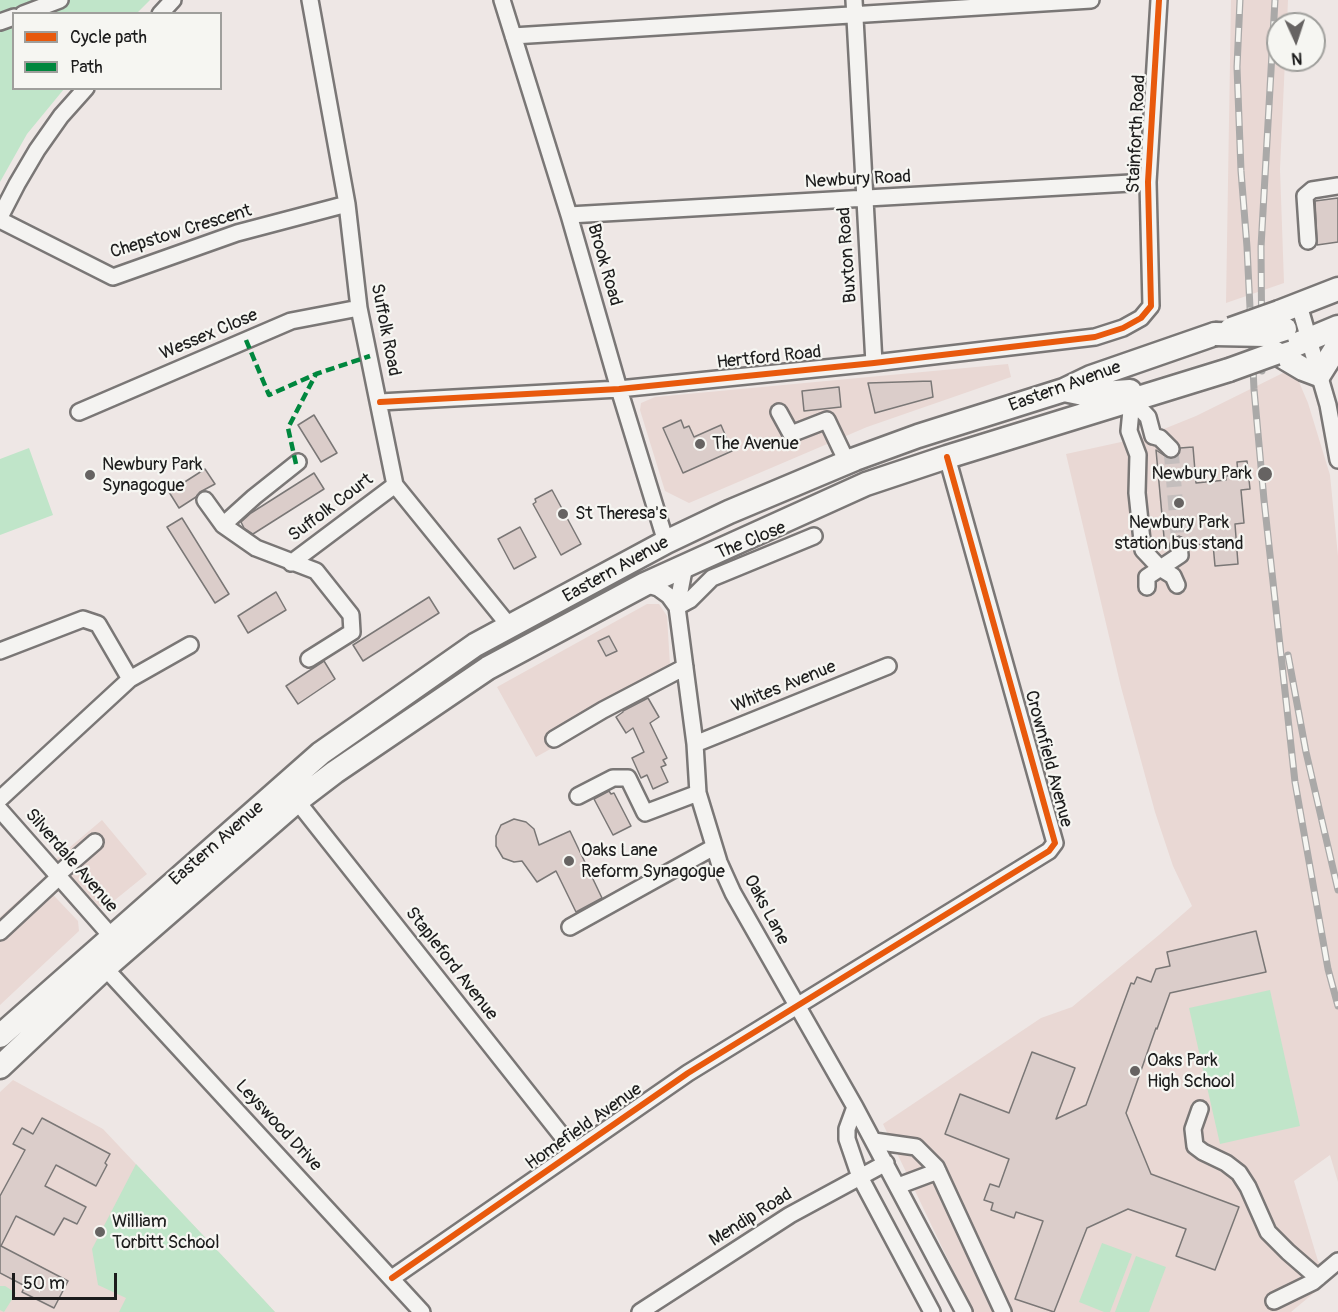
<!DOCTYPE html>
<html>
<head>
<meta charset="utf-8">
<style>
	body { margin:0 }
	#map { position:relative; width:1338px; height:1312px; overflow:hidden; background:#eee7e5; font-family:Pangolin,sans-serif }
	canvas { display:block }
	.legend { position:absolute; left:12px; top:12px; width:210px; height:78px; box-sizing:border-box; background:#f6f6f2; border:2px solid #9f9f9c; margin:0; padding:8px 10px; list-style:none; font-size:18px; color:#1c1c1c }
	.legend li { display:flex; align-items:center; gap:12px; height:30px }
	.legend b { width:30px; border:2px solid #9f9f9c }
	.north { position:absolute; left:1266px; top:12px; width:60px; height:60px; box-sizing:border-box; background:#f6f6f2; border:2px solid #9f9f9c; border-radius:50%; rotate:177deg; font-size:16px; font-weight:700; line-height:24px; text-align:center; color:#1c1c1c }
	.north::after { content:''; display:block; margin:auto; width:21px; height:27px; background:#666362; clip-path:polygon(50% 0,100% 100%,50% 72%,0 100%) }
	.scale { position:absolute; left:12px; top:1273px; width:105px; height:27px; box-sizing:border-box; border:3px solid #1c1c1c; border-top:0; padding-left:8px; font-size:18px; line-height:21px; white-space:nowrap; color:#1c1c1c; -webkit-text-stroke:4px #f6f6f2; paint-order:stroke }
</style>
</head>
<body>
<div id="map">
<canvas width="1338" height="1312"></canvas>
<ul class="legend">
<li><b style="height:8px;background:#e8590c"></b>Cycle path</li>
<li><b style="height:8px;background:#00873e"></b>Path</li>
</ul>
<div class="north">N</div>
<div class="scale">50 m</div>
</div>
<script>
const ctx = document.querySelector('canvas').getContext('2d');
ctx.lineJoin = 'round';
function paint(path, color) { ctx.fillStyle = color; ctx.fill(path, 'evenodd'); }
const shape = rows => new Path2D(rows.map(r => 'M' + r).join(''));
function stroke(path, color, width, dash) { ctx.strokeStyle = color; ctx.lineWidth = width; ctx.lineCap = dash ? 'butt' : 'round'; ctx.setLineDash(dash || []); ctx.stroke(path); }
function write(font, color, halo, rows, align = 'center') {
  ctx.font = font + ' Pangolin,sans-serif'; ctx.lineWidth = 4.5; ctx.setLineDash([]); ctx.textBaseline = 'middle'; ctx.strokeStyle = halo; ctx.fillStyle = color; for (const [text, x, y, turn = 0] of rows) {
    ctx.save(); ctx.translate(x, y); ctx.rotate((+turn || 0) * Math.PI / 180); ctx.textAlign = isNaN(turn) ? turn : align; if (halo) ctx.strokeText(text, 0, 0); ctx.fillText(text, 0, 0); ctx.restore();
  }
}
paint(shape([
	[1231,0,1288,0,1287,24,1278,24,1278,60,1285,60,1280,169,1284,283,1226,303],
	[1008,364,1011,377,867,427,689,503,665,491,640,410,641,403,655,397],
	[1293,368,1308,403,1330,475,1338,556,1338,1182,1330,1155,1294,1181,1318,1261,1333,1277,1291,1312,973,1312,883,1124,1041,1018,1072,1007,1159,935,1192,906,1173,866,1155,812,1121,687,1066,454,1144,437,1196,416],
	[647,604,659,604,667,616,671,682,536,757,497,687],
	[102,820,147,874,105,908,98,906,56,859],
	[40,881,78,921,79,931,0,1005,0,917],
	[13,1080,103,1129,275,1312,0,1312,0,1092]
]), '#e9d8d4');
paint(shape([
	[0,0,150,0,137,13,14,14,14,88,64,89,27,134,0,182],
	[29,448,53,515,0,535,0,459],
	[1270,990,1300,1126,1220,1144,1189,1008],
	[136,1164,264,1300,275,1312,119,1312,126,1298,98,1285,92,1249],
	[1102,1243,1132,1254,1110,1312,1104,1312,1079,1302],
	[1136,1256,1166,1267,1149,1312,1115,1312],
	[0,1286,5,1286,16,1293,4,1312,0,1310]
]), '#c0e5c9');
const building = shape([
	[1338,198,1338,242,1317,245,1315,201,1338,198],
	[931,381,933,397,875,413,868,383,931,381],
	[839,387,841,407,804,411,802,391,839,387],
	[314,415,337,453,321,462,298,425,314,415],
	[681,420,684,428,689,426,694,437,721,425,732,451,683,473,663,428,681,420],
	[1193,447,1196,483,1226,480,1226,476,1238,475,1237,462,1247,461,1250,489,1241,490,1244,523,1235,524,1238,564,1215,566,1213,544,1189,545,1186,540,1179,536,1173,539,1169,547,1165,548,1156,450,1168,458,1173,458,1178,455,1180,448,1193,447],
	[205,469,215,484,200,492,196,497,179,508,169,492,205,469],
	[314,473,324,489,253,534,244,528,241,522,251,513,314,473],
	[552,490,581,544,561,555,533,504,536,502,535,499,552,490],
	[182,518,229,594,215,603,167,527,182,518],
	[520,527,536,557,514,569,498,539,520,527],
	[276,592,286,610,248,633,238,616,276,592],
	[429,597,439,613,363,661,353,645,429,597],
	[609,636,617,651,606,656,598,641,609,636],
	[324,661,335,679,298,704,286,686,324,661],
	[648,698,659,717,650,723,667,758,663,760,666,765,661,767,668,782,653,789,647,775,641,778,632,758,644,752,633,728,626,733,616,717,623,712,623,711,648,698],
	[609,791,611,794,614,793,631,826,613,835,594,799,609,791],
	[514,819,526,822,534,829,539,845,570,831,602,898,576,912,556,871,537,882,522,861,514,862,503,858,496,846,496,836,501,825,514,819],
	[1256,931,1266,972,1170,993,1157,1029,1156,1028,1126,1113,1151,1174,1239,1207,1215,1270,1176,1256,1186,1229,1128,1209,1087,1228,1054,1312,1015,1299,1043,1221,1016,1212,1014,1218,991,1210,993,1203,984,1200,990,1184,999,1187,1009,1159,945,1134,960,1094,1009,1113,1032,1052,1075,1068,1056,1119,1086,1105,1131,983,1134,984,1137,977,1151,982,1156,969,1170,966,1167,952,1256,931],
	[42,1118,110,1154,105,1163,107,1165,96,1186,56,1165,45,1186,86,1207,77,1224,64,1218,54,1235,16,1216,1,1246,68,1281,54,1308,22,1292,25,1286,0,1273,0,1196,25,1150,13,1144,22,1128,33,1134,42,1118]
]);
paint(building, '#dbcdca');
stroke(building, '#7a7776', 1.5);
stroke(shape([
	[1171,449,1179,546]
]), '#c4bebd', 15, [15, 8]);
const minor = shape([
	[310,0,347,204,359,308,395,485,511,628],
	[502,0,569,215,619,389,666,542],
	[854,0,874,363],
	[23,14,60,0],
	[160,14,173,0],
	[0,22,14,17],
	[513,36,1091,0],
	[569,215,1148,182],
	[0,217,17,184,37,150,61,116,86,88],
	[0,220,113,277,237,233,347,204],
	[1308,241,1305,196,1312,190,1338,186],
	[1299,305,1328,405,1338,460],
	[1132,400,1129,431,1138,455,1137,493,1143,550,1160,568,1173,576,1177,585],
	[1132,400,1148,417,1153,436],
	[380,402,619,389,874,363,1095,337,1123,328,1141,318,1151,306,1148,182,1159,0],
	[79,412,291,321,359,308],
	[779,412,791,434,827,420,847,462],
	[1153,436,1160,438,1171,449],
	[205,500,223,525,256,548,316,571,351,615,352,632,309,659],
	[223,525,254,497,298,462],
	[291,563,395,485],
	[685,565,677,607,695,744,698,793,719,862,733,893,855,1107,964,1312],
	[645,584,658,588,669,596,677,607],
	[1147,587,1147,577,1180,555,1179,546],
	[677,607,690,600,712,578,814,536],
	[0,651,83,619,98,624,130,679],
	[554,739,603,710,685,667],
	[695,744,888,666],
	[578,796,613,778,628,778,645,813,698,793],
	[0,799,130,679,190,645],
	[297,801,574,1151],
	[0,810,112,937],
	[57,875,95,842],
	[570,927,714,847],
	[0,932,59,877],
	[105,968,422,1312],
	[855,1107,847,1129,847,1139,860,1177,932,1312],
	[1200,1109,1193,1129,1195,1146,1203,1152,1226,1163,1239,1173,1248,1187,1268,1232,1288,1252,1318,1278],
	[874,1141,916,1147,936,1167,1003,1312],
	[898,1186,938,1171],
	[392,1278,688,1073,1049,851,1055,843,947,457],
	[1274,1301,1313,1282,1338,1261],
	[640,1312,790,1215,886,1163]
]);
const highway = shape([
	[1279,312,1338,289],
	[1276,353,1303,369,1319,375,1338,345],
	[1276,353,1338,327],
	[1064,390,1093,396,1102,393,1130,391],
	[0,1036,321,753,475,645,666,542,729,512,855,459,918,436,1064,390,1091,377,1215,334],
	[0,1067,105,968,297,801,335,772,488,668,645,584,866,484,947,457,1229,370]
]);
stroke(minor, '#7a7776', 20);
stroke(highway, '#7a7776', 27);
stroke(minor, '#f4f3f1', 15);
stroke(highway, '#f4f3f1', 22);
const rail = shape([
	[1240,0,1237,67,1241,171,1247,247,1254,389,1264,500,1295,782,1328,969,1338,1006],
	[1262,371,1261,247,1275,0],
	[1288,655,1306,752,1338,890]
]);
stroke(rail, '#aaa9a8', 7);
stroke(rail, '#f6f6f2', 4.5, [14]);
const highwayBridge = shape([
	[1231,329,1279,312],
	[1215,334,1266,335,1285,329],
	[1229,370,1276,353]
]);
stroke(highwayBridge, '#7a7776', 27, []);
stroke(highwayBridge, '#f4f3f1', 22);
stroke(shape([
	[246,340,269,395,316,374,370,356],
	[296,464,288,428,316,374]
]), '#00873e', 4.5, [9, 4.5]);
stroke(shape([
	[380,402,619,389,874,363,1095,337,1123,328,1141,318,1151,306,1148,182,1159,0],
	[392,1278,688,1073,1049,851,1055,843,947,457]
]), '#e8590c', 6);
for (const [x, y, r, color] of [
	[700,444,6,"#666362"],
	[1265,474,8,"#666362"],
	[90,475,6,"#666362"],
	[1179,503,6,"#666362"],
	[563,514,6,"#666362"],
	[569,861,6,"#666362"],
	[1135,1071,6,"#666362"],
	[100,1232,6,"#666362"]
]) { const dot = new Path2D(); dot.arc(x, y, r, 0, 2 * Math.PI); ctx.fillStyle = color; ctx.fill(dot); stroke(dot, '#f6f6f2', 2); }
write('18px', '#1c1c1c', '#f6f6f2', [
	["Stainforth Road",1137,134,-87],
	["Newbury Road",858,180,-3],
	["Chepstow Crescent",181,232,-17],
	["Buxton Road",848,255,-94],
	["Brook Road",604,265,74],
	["Suffolk Road",385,330,79],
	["Wessex Close",209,335,-23],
	["Hertford Road",769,358,-6],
	["Eastern Avenue",1065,387,-20],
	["Suffolk Court",331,508,-37],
	["The Close",751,541,-22],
	["Eastern Avenue",616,570,-29],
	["Whites Avenue",784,687,-22],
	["Crownfield Avenue",1048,759,75],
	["Eastern Avenue",217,844,-41],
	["Silverdale Avenue",71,861,49],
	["Oaks Lane",766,910,62],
	["Stapleford Avenue",451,964,52],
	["Leyswood Drive",278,1126,47],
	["Homefield Avenue",584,1127,-35],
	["Mendip Road",751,1218,-32]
]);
write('18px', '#1c1c1c', '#f6f6f2', [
	["The Avenue",712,444],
	["Newbury Park",102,465],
	["Synagogue",102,486],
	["Newbury Park",1252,474,"right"],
	["St Theresa's",575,514],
	["Newbury Park",1179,523,"center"],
	["station bus stand",1179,544,"center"],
	["Oaks Lane",581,851],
	["Reform Synagogue",581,872],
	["Oaks Park",1147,1061],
	["High School",1147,1082],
	["William",112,1222],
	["Torbitt School",112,1243]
], 'left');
</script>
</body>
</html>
